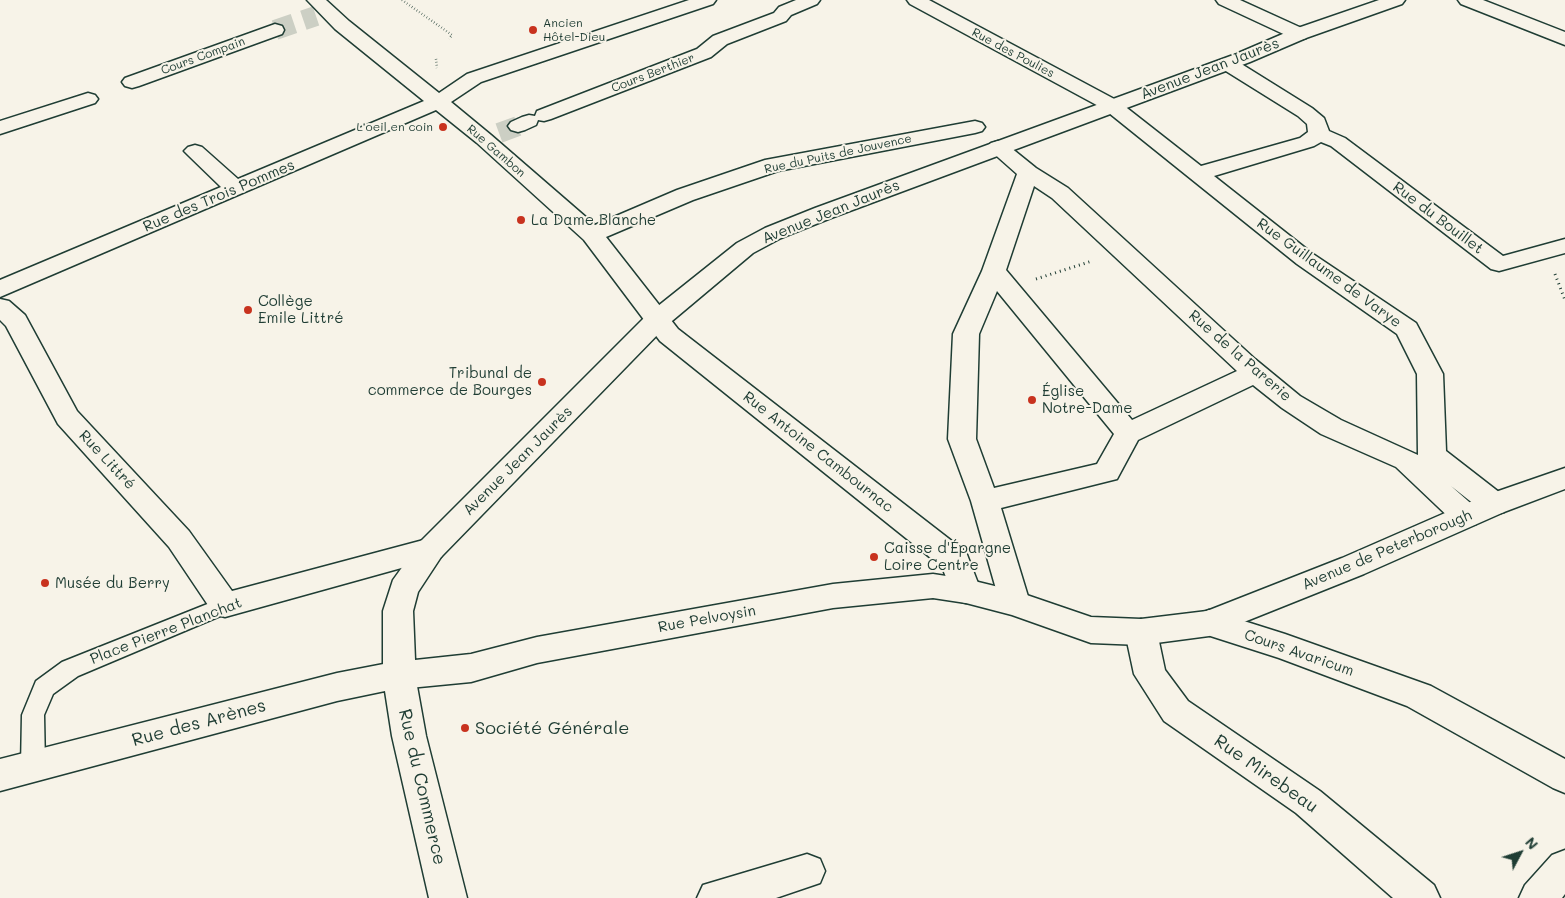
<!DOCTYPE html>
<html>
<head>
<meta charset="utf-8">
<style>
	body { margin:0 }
	#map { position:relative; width:1565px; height:898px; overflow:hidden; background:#f7f3e8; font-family:Mali,sans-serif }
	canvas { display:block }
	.north { position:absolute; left:1495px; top:828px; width:50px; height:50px; -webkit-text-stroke:4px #f7f3e8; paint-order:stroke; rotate:50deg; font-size:14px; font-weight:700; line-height:20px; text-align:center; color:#1f3d34 }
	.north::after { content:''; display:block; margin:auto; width:18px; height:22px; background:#1f3d34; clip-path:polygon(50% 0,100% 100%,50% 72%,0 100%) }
</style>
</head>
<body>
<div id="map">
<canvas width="1565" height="898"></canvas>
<div class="north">N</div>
</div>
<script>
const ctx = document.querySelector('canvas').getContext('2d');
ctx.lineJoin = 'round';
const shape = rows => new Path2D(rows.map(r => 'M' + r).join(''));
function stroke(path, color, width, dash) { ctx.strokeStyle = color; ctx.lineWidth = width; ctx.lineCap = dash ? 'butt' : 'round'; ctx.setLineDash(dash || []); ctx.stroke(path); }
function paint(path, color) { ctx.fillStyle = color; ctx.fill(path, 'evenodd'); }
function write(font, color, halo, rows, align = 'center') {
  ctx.font = font + ' Mali,sans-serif'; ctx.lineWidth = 4; ctx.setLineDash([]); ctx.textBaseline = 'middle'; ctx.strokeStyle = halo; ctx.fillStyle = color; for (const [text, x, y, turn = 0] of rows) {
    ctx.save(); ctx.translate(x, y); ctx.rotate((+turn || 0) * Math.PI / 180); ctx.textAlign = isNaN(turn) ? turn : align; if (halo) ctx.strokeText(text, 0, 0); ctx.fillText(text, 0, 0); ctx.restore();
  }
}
stroke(shape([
	[275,30,316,16],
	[499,133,518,126]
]), '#cccfc4', 20, [20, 10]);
const lane = shape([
	[225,597,232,599,236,605,232,611,78,676,53,694,44,715,45,767,41,774,33,778,25,774,21,767,22,715,36,681,62,662,225,597]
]);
const street = shape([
	[307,0,326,0,349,21,439,93,467,74,689,0,716,0,713,4,481,82,451,102,491,135,595,225,677,190,765,160,975,121,982,123,985,127,982,131,975,133,778,171,693,200,606,237,678,329,966,552,981,591,977,600,966,603,955,600,942,567,660,341,584,240,477,143,436,110,0,297,0,280,221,187,188,155,184,151,188,147,195,145,202,147,238,179,424,101,335,29,307,0],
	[796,0,820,0,817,4,791,15,786,21,727,44,711,57,551,119,544,121,538,120,536,125,525,130,518,132,511,130,508,126,511,122,522,117,529,115,535,116,537,111,697,49,713,36,774,13,779,7,796,0],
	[907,0,929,0,1118,101,1201,166,1300,138,1308,132,1307,124,1298,116,1221,68,1218,64,1221,60,1228,58,1235,60,1312,108,1324,118,1329,131,1345,138,1503,256,1565,239,1565,253,1499,271,1491,269,1331,146,1321,142,1314,146,1214,176,1313,254,1416,323,1443,374,1446,451,1504,496,1508,504,1504,512,1494,515,1484,512,1451,486,1476,508,1480,516,1476,524,1466,527,1456,524,1396,467,1321,434,1282,408,1253,385,1138,440,1117,479,1001,508,1030,603,1026,612,1015,615,1004,612,1000,603,971,501,948,439,953,334,982,271,1017,174,991,151,987,147,991,143,998,141,1005,143,1036,168,1068,188,1255,359,1300,396,1341,420,1418,455,1417,374,1397,334,1297,264,1104,109,910,4,907,0],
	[1034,186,1052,198,1237,371,1132,420,1006,270,1034,186],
	[997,291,1114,434,1097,464,994,488,976,439,979,334,997,291],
	[1216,0,1240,0,1306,30,1308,34,1306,38,1299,40,1292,38,1219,4,1216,0],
	[1458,0,1483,0,1565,32,1565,45,1461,4,1458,0],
	[275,24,282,26,284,30,282,34,139,86,132,88,125,86,122,82,125,78,275,24],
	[88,93,95,95,98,99,95,103,0,134,0,121,88,93],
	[0,299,9,301,25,315,77,411,189,531,232,591,431,538,441,541,446,549,441,557,225,617,214,614,169,547,58,424,6,326,0,320,0,299],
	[1209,610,1285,634,1431,686,1565,759,1565,793,1553,788,1407,706,1279,658,1198,632,1193,623,1198,614,1209,610],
	[1141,619,1152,623,1157,632,1165,670,1188,701,1320,791,1434,885,1440,898,1393,898,1296,813,1164,721,1134,674,1125,632,1130,623,1141,619],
	[399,661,410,665,415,675,426,736,467,898,429,898,392,736,385,691,337,701,0,791,0,759,337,673,399,661],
	[1565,850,1565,894,1562,898,1519,898,1525,885,1552,855,1565,850],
	[807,854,820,859,825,871,820,883,776,898,697,898,703,885,807,854]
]);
const secondary = shape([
	[1379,0,1405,0,1402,4,1306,38,1250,62,831,218,781,238,753,253,666,326,441,557,418,592,413,611,415,660,471,654,537,637,833,584,933,574,966,579,1015,591,1091,617,1141,619,1207,611,1342,558,1484,496,1565,468,1565,489,1504,512,1364,574,1209,636,1141,645,1091,643,1012,615,966,603,933,598,833,608,537,663,471,682,399,689,388,685,383,675,383,611,393,580,421,541,648,314,737,243,765,228,815,208,1236,54,1292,30,1379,0]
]);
stroke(lane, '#1f3d34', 3);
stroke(street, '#1f3d34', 3);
stroke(secondary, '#1f3d34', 3);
stroke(shape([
	[402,0,452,35,449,39],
	[436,59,437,68]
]), '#1f3d34', 2.5, [0.5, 2.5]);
stroke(shape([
	[1555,274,1565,300],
	[1036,279,1092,261]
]), '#1f3d34', 3, [1, 4]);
paint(lane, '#f7f3e8');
paint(street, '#f7f3e8');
paint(secondary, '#f7f3e8');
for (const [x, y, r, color] of [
	[533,30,5,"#c8321e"],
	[443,127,5,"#c8321e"],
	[521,220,5,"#c8321e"],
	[248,310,5,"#c8321e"],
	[542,382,5,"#c8321e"],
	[1032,400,5,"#c8321e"],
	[874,557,5,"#c8321e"],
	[45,583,5,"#c8321e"],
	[465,728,5,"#c8321e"]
]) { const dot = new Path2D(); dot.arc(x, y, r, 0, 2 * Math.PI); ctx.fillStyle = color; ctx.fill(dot); stroke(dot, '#f7f3e8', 2); }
write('12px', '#1f3d34', '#f7f3e8', [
	["Ancien",543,23],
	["Hôtel-Dieu",543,37],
	["L'oeil en coin",433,127,"right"]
], 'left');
write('12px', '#1f3d34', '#f7f3e8', [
	["Rue des Poulies",1013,53,28],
	["Cours Compain",203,56,-20],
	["Cours Berthier",653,73,-21],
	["Rue Gambon",496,151,41],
	["Rue du Puits de Jouvence",838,154,-12]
]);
write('15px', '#1f3d34', '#f7f3e8', [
	["Avenue Jean Jaurès",1210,69,-21],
	["Rue des Trois Pommes",219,196,-23],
	["Avenue Jean Jaurès",831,212,-22],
	["Rue du Bouillet",1438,218,37],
	["Rue Guillaume de Varye",1329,273,36],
	["Rue de la Parerie",1240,356,41],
	["Rue Antoine Cambournac",818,452,38],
	["Rue Littré",107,460,47],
	["Avenue Jean Jaurès",518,461,-45],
	["Avenue de Peterborough",1387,550,-23],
	["Rue Pelvoysin",707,619,-10],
	["Place Pierre Planchat",166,631,-21],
	["Cours Avaricum",1299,653,19]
]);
write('15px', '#1f3d34', '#f7f3e8', [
	["La Dame Blanche",531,220],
	["Collège",258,301],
	["Emile Littré",258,318],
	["Tribunal de",532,373,"right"],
	["commerce de Bourges",532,390,"right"],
	["Église",1042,391],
	["Notre-Dame",1042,408],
	["Caisse d'Épargne",884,548],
	["Loire Centre",884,565],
	["Musée du Berry",55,583]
], 'left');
write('18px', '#1f3d34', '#f7f3e8', [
	["Rue des Arènes",199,723,-15],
	["Rue Mirebeau",1266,774,35],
	["Rue du Commerce",422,787,77]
]);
write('18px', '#1f3d34', '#f7f3e8', [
	["Société Générale",475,728]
], 'left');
</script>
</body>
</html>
